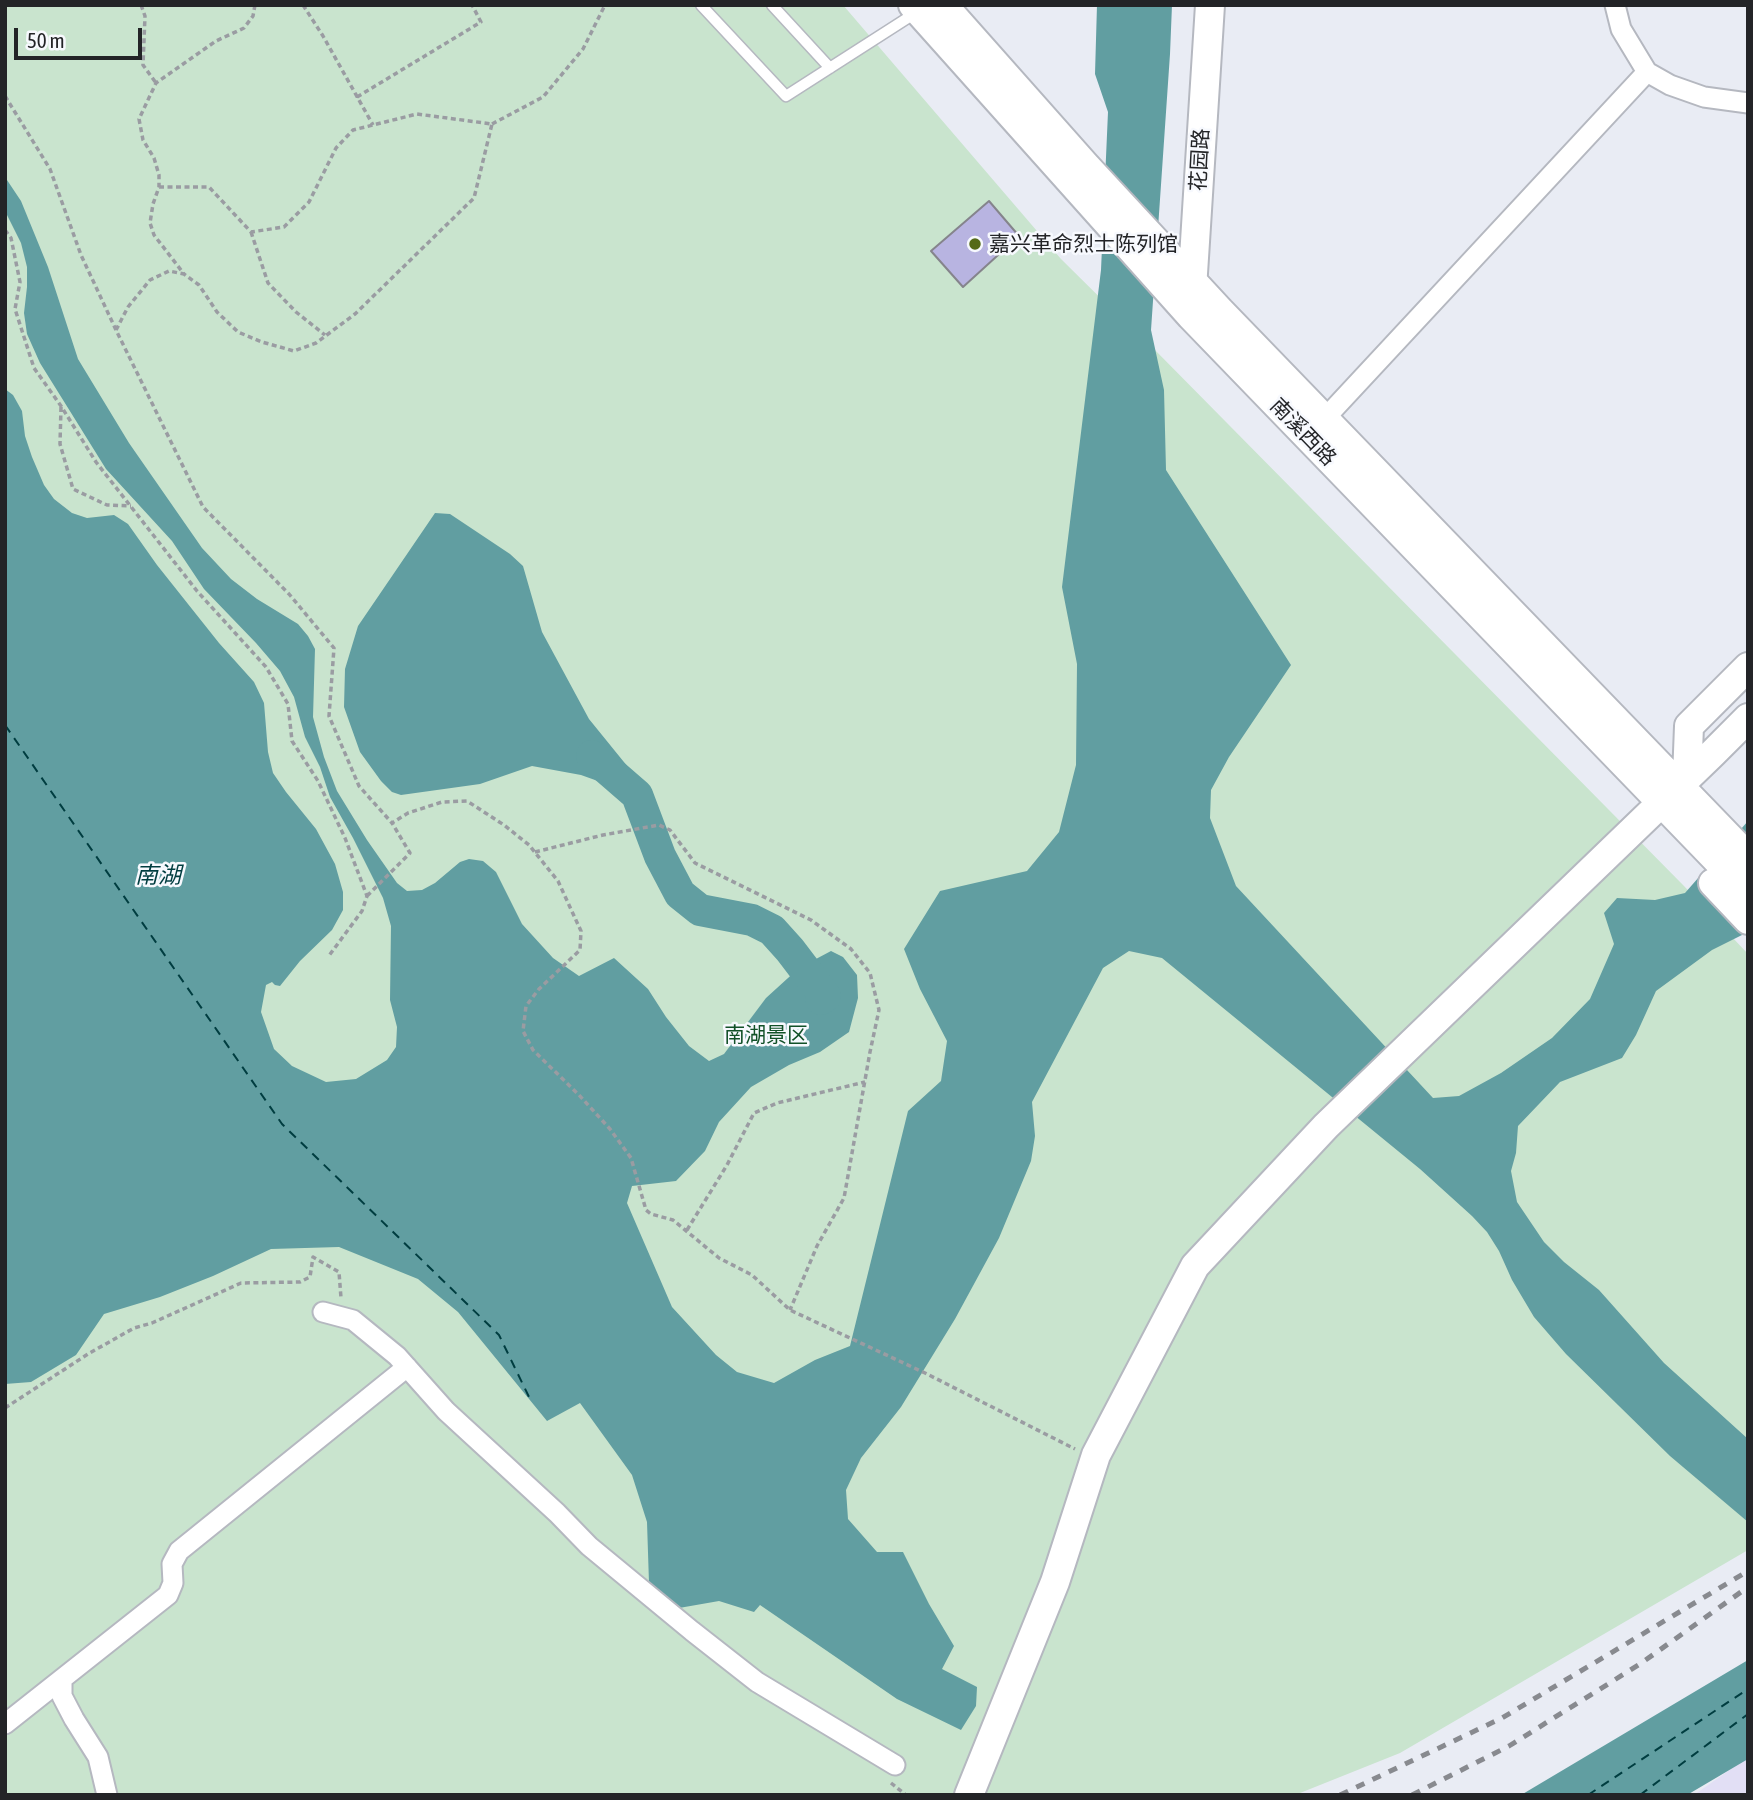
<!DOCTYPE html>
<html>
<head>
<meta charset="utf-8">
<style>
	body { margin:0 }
	#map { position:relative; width:1753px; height:1800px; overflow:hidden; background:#e9ecf4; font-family:"Asap Condensed",sans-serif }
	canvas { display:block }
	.frame { position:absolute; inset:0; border:7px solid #232427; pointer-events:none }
	.scale { position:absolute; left:14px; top:28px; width:128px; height:32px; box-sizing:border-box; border:4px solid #232427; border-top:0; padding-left:9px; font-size:21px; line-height:24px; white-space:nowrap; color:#232427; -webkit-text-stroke:5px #f7f9fe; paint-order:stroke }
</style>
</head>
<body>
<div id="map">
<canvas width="1753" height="1800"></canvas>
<div class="frame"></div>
<div class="scale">50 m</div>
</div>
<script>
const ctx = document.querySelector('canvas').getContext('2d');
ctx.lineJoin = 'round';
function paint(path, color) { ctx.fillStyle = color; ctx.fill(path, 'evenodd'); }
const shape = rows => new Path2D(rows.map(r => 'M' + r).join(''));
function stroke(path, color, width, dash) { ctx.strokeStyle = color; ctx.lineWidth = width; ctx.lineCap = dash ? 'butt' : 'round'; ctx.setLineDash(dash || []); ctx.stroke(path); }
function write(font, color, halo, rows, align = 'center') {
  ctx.font = font + ' "Asap Condensed","Noto Sans SC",sans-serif'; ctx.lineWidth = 5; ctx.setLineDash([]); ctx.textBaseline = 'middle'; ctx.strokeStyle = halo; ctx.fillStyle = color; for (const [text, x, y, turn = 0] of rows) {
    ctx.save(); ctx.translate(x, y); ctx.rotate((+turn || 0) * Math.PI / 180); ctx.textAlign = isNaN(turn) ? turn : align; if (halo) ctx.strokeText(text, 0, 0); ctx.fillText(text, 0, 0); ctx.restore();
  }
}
paint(shape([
	[1748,1757,1748,1795,1694,1795]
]), '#e2dff5');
paint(shape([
	[5,5,843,5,1061,259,1150,347,1151,346,1684,886,1748,954,1748,1550,1400,1753,1295,1795,5,1795]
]), '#c9e4ce');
paint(shape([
	[1097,5,1172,5,1170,54,1151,330,1164,390,1166,470,1291,665,1229,757,1211,790,1210,818,1236,886,1433,1098,1459,1096,1501,1073,1552,1038,1590,999,1614,944,1604,913,1617,898,1655,900,1685,893,1748,821,1748,932,1712,950,1656,991,1636,1035,1622,1058,1560,1082,1518,1126,1516,1153,1511,1171,1517,1202,1544,1242,1564,1262,1599,1290,1664,1363,1748,1439,1748,1522,1670,1456,1566,1354,1534,1317,1512,1280,1499,1251,1487,1232,1472,1216,1420,1169,1162,958,1129,951,1103,968,1032,1102,1035,1136,1031,1161,999,1238,955,1319,901,1407,861,1458,846,1490,848,1519,877,1552,903,1552,929,1604,954,1646,942,1669,977,1687,976,1706,961,1730,897,1699,760,1605,754,1612,719,1601,679,1608,649,1583,647,1522,632,1475,580,1403,547,1421,458,1312,418,1279,339,1247,271,1249,213,1276,160,1297,104,1314,76,1355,31,1382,5,1384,5,389,13,395,22,411,25,436,32,457,44,485,54,499,72,513,87,518,114,515,128,524,157,565,219,643,254,682,264,703,268,752,273,773,286,792,316,829,335,864,343,892,343,910,332,930,300,961,280,986,275,985,272,982,266,985,261,1012,274,1049,292,1066,326,1082,356,1079,387,1060,396,1047,397,1027,390,1000,391,926,383,898,353,838,330,797,320,767,305,737,294,697,280,671,256,643,204,589,172,541,106,469,40,363,27,334,24,313,27,287,27,267,21,243,5,211,5,177,21,201,48,267,78,359,129,443,202,548,231,579,257,599,298,624,308,636,315,649,313,717,324,757,337,791,367,840,397,883,407,891,422,890,435,883,460,862,469,859,483,861,496,872,522,924,553,958,579,976,614,958,648,989,666,1017,689,1046,709,1061,724,1054,766,998,799,968,831,951,843,957,857,975,858,998,849,1032,820,1052,789,1065,751,1087,719,1122,705,1151,676,1181,632,1186,627,1203,672,1307,716,1355,737,1372,774,1383,815,1360,850,1346,908,1111,941,1081,947,1041,920,989,904,949,940,891,1027,871,1059,832,1076,765,1077,664,1062,587,1101,270,1108,112,1095,74],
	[435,513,450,514,510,554,523,566,542,632,589,719,632,772,623,790,581,775,532,766,480,784,401,795,392,792,381,781,360,752,344,707,345,669,358,626],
	[1748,1660,1748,1759,1687,1795,1521,1795]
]), '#619ea1');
stroke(shape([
	[592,756,637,795,660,856,680,894,700,910,752,920,772,930,790,950,825,996,821,999]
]), '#619ea1', 32);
stroke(shape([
	[5,725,282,1124,499,1335,530,1399],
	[1588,1795,1748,1689],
	[1640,1795,1748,1714]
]), '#003d40', 2, [9, 7]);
const building = shape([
	[989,201,1019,236,963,287,931,251,989,201]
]);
paint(building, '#b8b4e1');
stroke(building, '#85848c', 2);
const lane = shape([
	[701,5,786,96,917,12],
	[772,5,830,68]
]);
const street = shape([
	[1615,5,1621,29,1647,72,1670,85,1704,97,1748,103],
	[1316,428,1647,72],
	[323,1312,353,1320,397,1356,446,1411,557,1513,589,1546,692,1631,757,1682,895,1765],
	[62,1680,62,1696,74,1719,98,1757,107,1795],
	[5,1724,168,1595,173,1583,172,1564,179,1551,407,1367]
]);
const secondary = shape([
	[913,5,1191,316,1748,892],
	[943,5,1085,165,1220,311,1748,857],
	[1192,289,1210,5],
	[1687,778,1689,726,1748,667],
	[1713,883,1748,920],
	[969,1795,1055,1582,1096,1455,1195,1266,1326,1126,1713,753,1748,718]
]);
stroke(lane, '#b5b8c0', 13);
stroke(street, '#b5b8c0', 23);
stroke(secondary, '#b5b8c0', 32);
stroke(shape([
	[141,5,145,16,143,65,156,83],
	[303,5,323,36,373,125],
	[5,96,50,169,81,255,116,330,203,507,289,594,334,648,329,716,359,786,392,823],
	[357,97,481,22,472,5],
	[492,124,543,97,583,49,605,5],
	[159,187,209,187,251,232,284,227,309,202,336,148,353,130,417,114,492,124,474,198,355,314,316,343,294,351,262,342,238,332,217,312,199,285,184,274],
	[5,230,11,238,20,282,15,309,34,368,61,406,96,462,197,591,266,667,288,704,292,741,318,781,345,838,367,896,362,911,328,957],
	[251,232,268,283,296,312,325,335],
	[116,330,128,307,150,280,169,271,184,274,154,235,150,223,153,204,159,187,159,175,154,158,143,140,139,119,156,83,216,41,244,28,253,16,255,5],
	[61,407,60,444,73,489,107,505,131,506],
	[535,852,603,835,659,825,670,830,695,863,811,920,851,949,870,973,879,1010,870,1052,844,1198,817,1246,790,1310],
	[367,896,410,853,392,823,408,813,442,802,467,801,504,825,529,845,558,881,581,931,580,950,539,989,526,1006,523,1031,533,1050,579,1095,610,1129,631,1158,646,1210,651,1214,673,1220,719,1258,752,1275,790,1310,925,1373,1075,1449],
	[687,1230,727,1165,754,1113,777,1103,865,1082],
	[5,1408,88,1354,134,1328,152,1323,241,1283,300,1282,310,1277,313,1257,339,1272,341,1298],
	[891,1783,906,1795]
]), '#9a9ca2', 3.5, [5, 3.5]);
stroke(lane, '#fff', 10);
stroke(street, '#fff', 19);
stroke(secondary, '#fff', 28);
stroke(shape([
	[1340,1795,1502,1718,1748,1571],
	[1412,1795,1509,1746,1640,1664,1748,1587]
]), '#888a8f', 5, [9, 9]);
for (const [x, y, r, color] of [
	[975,244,7,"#556a18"]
]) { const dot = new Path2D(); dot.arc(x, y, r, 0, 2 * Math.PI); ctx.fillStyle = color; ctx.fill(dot); stroke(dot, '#f7f9fe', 2.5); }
write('21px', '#232427', '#f7f9fe', [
	["花园路",1200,160,-87],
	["南溪西路",1303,432,46]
]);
write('21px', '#232427', '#f7f9fe', [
	["嘉兴革命烈士陈列馆",989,244]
], 'left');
write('21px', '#125128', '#f7f9fe', [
	["南湖景区",766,1035]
]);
write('italic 23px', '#003d40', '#f7f9fe', [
	["南湖",158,876]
]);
</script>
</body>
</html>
